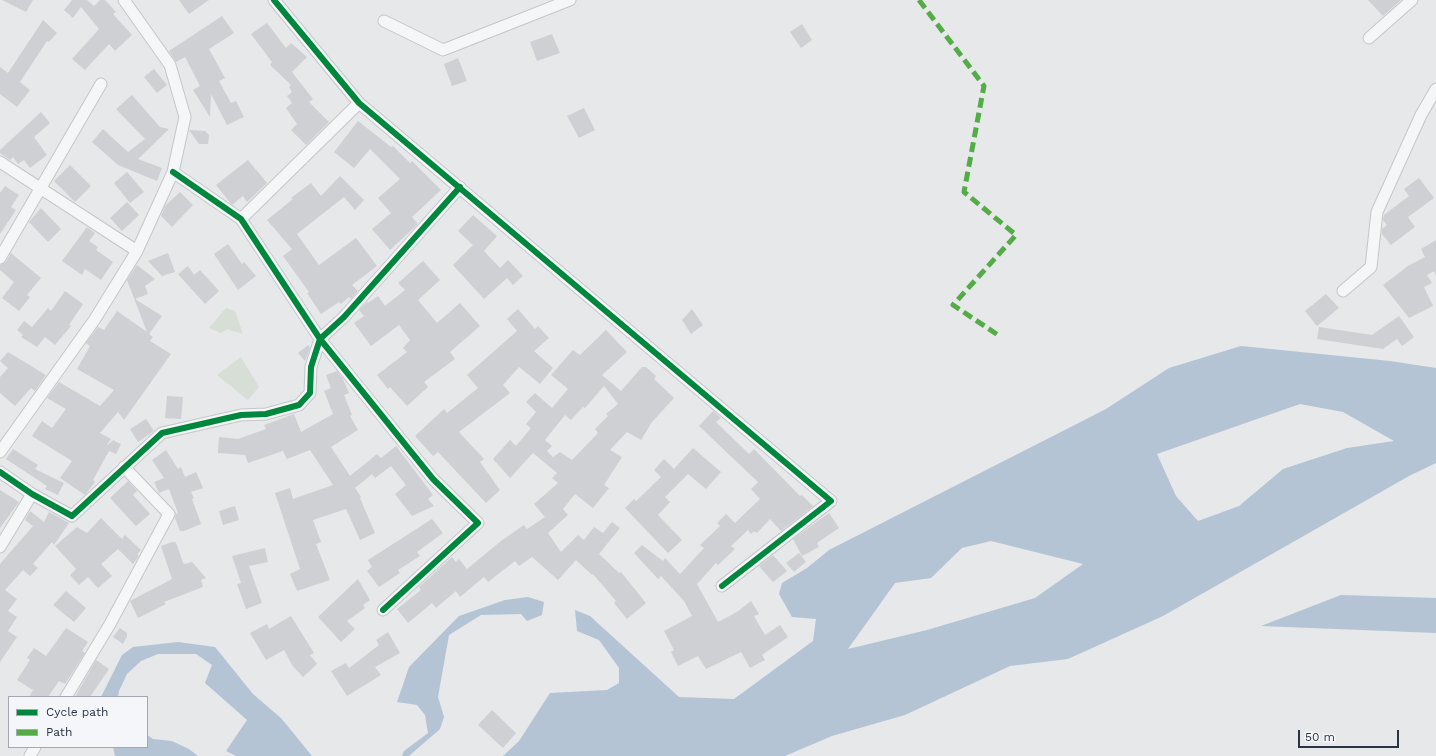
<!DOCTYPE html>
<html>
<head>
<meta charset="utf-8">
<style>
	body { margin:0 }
	#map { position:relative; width:1436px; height:756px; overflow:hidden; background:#e6e8ea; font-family:"Work Sans",sans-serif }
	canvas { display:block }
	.legend { position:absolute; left:8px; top:696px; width:140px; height:52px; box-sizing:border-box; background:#f4f6f9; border:1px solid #a4a8b1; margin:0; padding:5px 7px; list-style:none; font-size:12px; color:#2b3445 }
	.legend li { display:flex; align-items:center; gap:8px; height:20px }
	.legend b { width:20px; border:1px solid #a4a8b1 }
	.scale { position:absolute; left:1298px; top:730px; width:101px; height:18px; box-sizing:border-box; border:2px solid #2b3445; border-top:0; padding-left:5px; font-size:12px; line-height:14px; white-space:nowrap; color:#2b3445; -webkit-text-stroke:3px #f4f6f9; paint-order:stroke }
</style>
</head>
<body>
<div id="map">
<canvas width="1436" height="756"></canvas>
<ul class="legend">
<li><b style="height:5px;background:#00873e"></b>Cycle path</li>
<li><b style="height:5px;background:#54ac47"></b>Path</li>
</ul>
<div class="scale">50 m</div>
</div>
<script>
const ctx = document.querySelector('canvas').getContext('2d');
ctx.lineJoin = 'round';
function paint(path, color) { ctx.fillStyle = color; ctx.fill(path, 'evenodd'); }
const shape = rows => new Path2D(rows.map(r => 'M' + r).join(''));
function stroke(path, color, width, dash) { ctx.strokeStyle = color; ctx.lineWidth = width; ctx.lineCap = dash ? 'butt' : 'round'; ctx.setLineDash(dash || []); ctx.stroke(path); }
paint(shape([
	[226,308,235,311,243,334,227,329,221,333,209,328],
	[241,357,259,387,248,400,217,375]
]), '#d6ded6');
paint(shape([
	[1241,346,1390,361,1436,368,1436,463,1409,476,1163,616,1068,659,1010,666,905,715,832,736,785,756,503,756,519,741,550,693,607,690,619,683,619,668,599,640,577,631,575,610,590,616,679,697,734,699,813,641,816,619,792,617,779,594,782,583,807,568,829,550,1106,409,1169,368],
	[1300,404,1343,412,1394,441,1347,448,1283,469,1239,506,1198,521,1176,496,1157,454],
	[991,541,1083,564,1035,598,927,630,848,649,895,583,931,578,962,548],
	[1341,595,1436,598,1436,633,1261,626],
	[528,597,544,602,542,615,527,621,521,614,481,615,449,635,438,697,444,717,440,729,409,756,402,756,404,751,428,733,425,715,417,705,397,702,409,667,459,616,505,600],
	[178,642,215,647,253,694,281,718,312,756,236,756,226,751,247,720,205,683,212,665,196,654,158,654,141,661,127,674,119,691,118,697,101,697,122,655,133,647],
	[147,735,153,739,172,741,189,749,198,756,115,756,113,747,147,747]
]), '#b4c4d5');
paint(shape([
	[2,0,33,0,26,12],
	[72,0,87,0,94,6,100,0,105,0,116,12,113,14,132,35,115,51,109,44,85,70,72,59,99,29,81,7,73,18,64,10],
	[179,0,209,0,189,14],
	[1368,0,1401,0,1383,16],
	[222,16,234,33,209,49,225,78,219,81,231,103,236,101,244,117,227,125,211,94,210,117,193,90,200,86,185,57,176,62,169,51],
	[43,20,57,33,49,42,47,41,20,82,30,90,17,107,0,94,0,67,8,73],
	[267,23,286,48,291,43,307,57,292,72,313,99,309,102,329,122,306,145,291,130,297,124,286,108,292,103,287,96,292,92,289,87,291,85,270,65,272,62,251,34],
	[802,24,812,40,801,48,790,32],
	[552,34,560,53,537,61,530,42],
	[458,58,467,81,452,86,444,64],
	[154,69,167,85,157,93,144,77],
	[132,95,160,127,169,129,138,159,162,168,157,181,118,165,92,142,103,129,128,152,145,139,116,109],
	[584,108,595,130,579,138,567,116],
	[41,112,50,123,34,137,47,155,30,168,24,160,18,164,13,157,10,160,0,153,0,150],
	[358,121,391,147,393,146,410,163,412,161,441,190,412,217,418,224,390,250,372,229,391,213,378,198,400,179,370,149,354,168,334,152],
	[189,130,205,131,209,135,208,144,199,144],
	[248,160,267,183,247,202,243,196,232,205,216,185],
	[70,165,91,186,75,202,54,181],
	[127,172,144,192,130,203,114,183],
	[340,176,364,200,355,210,344,197,297,234,319,265,356,238,377,266,352,285,358,291,351,299,349,297,341,304,339,302,321,314,307,293,309,292,283,256,292,249,267,220,293,199,291,198,311,183,321,196],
	[1419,178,1434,198,1408,217,1415,227,1391,245,1382,234,1382,229,1387,225,1383,220,1384,215,1409,196,1404,189],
	[5,186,19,195,11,207,16,210,0,234,0,193],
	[180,192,193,205,172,227,161,216,165,206],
	[127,202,139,215,122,231,110,218],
	[41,208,61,229,48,242,29,222],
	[473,215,497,236,484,251,500,268,508,260,523,276,513,285,507,278,484,299,453,265,473,245,458,231],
	[87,227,95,233,89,241,98,247,96,250,113,262,101,280,85,269,82,275,62,261],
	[1436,240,1436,276,1434,271,1427,275,1432,283,1424,287,1433,306,1409,318,1383,285,1408,266,1425,257,1421,249],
	[228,244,242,264,244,262,256,276,238,290,214,254],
	[11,253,41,278,27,295,30,297,19,311,2,298,14,282,0,270,0,265,6,262],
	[168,253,175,272,162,276,148,261],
	[423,261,440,280,418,300,437,323,460,303,480,326,450,352,455,359,424,382,428,387,407,406,390,387,388,389,377,375,407,352,403,348,410,340,399,325,371,346,354,323,364,316,359,310,367,302,368,303,378,296,385,306,405,290,398,283],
	[137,265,155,279,145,286,148,294,135,299,162,316,149,334,153,337,150,341,171,354,124,420,118,412,100,433,111,439,106,446,115,439,114,441,121,444,116,454,109,451,93,480,95,482,85,495,60,478,72,461,32,436,42,421,52,428,66,409,47,398,59,382,100,406,114,390,77,369,90,346,86,343,98,327,104,330,117,311,147,332,127,280],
	[188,266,194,275,200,270,219,291,205,304,178,274],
	[65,291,83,304,69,325,71,326,55,345,45,337,37,347,21,337,23,335,17,330,24,321,32,327,48,308,51,311],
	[1326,294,1339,308,1317,326,1305,311],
	[518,309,535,329,538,326,549,338,534,351,553,368,540,384,519,367,503,385,510,393,459,432,484,459,480,462,500,490,486,503,438,452,433,456,415,436,444,409,447,413,478,388,467,375,517,331,507,319],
	[692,309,703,325,691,334,682,320],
	[1399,316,1414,337,1402,346,1397,339,1383,349,1317,339,1319,327,1372,335],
	[606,330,627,352,602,375,621,391,642,367,646,367,656,376,654,379,674,398,652,422,641,440,627,432,610,450,622,457,604,485,609,488,593,508,575,494,563,509,568,515,548,533,561,552,578,535,584,540,594,527,603,533,612,522,620,528,599,554,619,573,621,572,646,603,627,619,614,603,616,601,593,574,592,575,576,560,558,580,532,557,519,566,515,561,488,582,484,577,460,597,456,591,436,608,432,603,408,623,397,609,421,590,419,587,452,557,456,562,459,559,467,569,501,541,524,525,527,529,545,517,534,504,558,483,552,478,557,473,533,453,510,478,493,459,510,440,516,446,531,428,526,424,536,412,526,402,535,393,552,408,568,389,551,375,573,350,580,355],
	[604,386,618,404,606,414,608,416,595,429,598,433,572,460,560,452,553,457,547,451,552,446,545,440,565,415,571,420,583,407,585,408],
	[308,345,310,348,305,361,298,353],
	[8,352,46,375,35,391,31,388,15,406,0,393,0,377,8,368,0,361],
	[337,371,343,379,349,393,344,395,352,415,350,416,358,430,331,447,350,476,377,454,381,458,396,446,433,495,428,499,434,506,412,516,395,494,406,485,391,466,375,478,372,474,355,488,361,497,360,498,375,533,360,540,346,509,313,520,321,542,316,544,330,580,297,591,290,574,300,569,275,493,290,488,293,499,333,485,310,450,287,459,283,451,248,463,245,455,218,453,219,437,238,439,266,429,264,425,294,414,301,432,333,414,324,391,331,388,326,375],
	[167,396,183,397,181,419,165,418],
	[713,411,721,418,716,422,749,454,754,449,800,496,802,495,813,506,781,531,770,519,757,533,754,531,751,534,748,530,731,546,735,549,718,565,716,563,697,584,718,622,737,612,751,601,759,614,754,616,765,635,780,625,788,637,762,655,765,660,750,668,741,652,706,669,698,656,678,666,671,652,674,650,664,631,692,616,684,601,661,576,658,579,634,553,642,545,663,561,665,558,680,574,704,548,700,545,720,526,717,523,726,514,735,523,760,499,751,489,758,482,699,426],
	[146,419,154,431,138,442,130,429],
	[693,448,721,472,706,489,688,474,665,497,670,502,658,515,682,540,668,553,625,508,634,499,636,501,661,477,654,470,664,459,674,469],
	[13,449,38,465,35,469,64,483,58,495,45,489,47,486,6,459],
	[166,450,178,469,181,467,185,477,196,472,203,488,191,492,194,498,192,499,201,524,184,531,180,531,175,518,176,514,178,513,169,489,159,493,154,482,164,478,152,460],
	[128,481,137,491,133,495,150,514,136,526,110,498],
	[0,490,19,502,0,528],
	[235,506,239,520,223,525,219,511],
	[30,511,44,522,49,512,69,523,54,545,52,542,33,564,38,568,30,576,23,570,5,590,17,599,8,611,17,617,8,631,17,637,0,662,0,564,33,526,25,520],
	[829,513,839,528,817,543,819,547,802,556,793,539],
	[101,518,122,539,125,535,141,550,137,554,139,556,133,564,118,549,101,564,112,576,98,588,88,577,79,585,70,575,76,569,55,546,77,527,87,533],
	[432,519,443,533,417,552,420,556,398,570,400,573,379,587,367,571,372,567,368,560],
	[172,542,175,542,177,545,183,563,185,564,192,562,206,578,201,580,203,587,164,602,166,604,138,618,130,601,172,579,161,546],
	[265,548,268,562,249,566,262,603,246,609,237,584,241,583,232,556],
	[799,553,806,562,794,572,786,563],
	[773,555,787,571,773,582,759,566],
	[358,579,370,600,363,605,365,608,347,621,355,629,341,642,318,617],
	[66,591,86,608,74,622,53,605],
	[291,616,314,653,310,655,317,664,303,677,292,665,284,650,266,660,250,633,267,624,269,629],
	[66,628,88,642,82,651,85,653,65,684,59,681,48,697,29,697,33,690,17,680,30,660,27,658,34,648,46,656],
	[120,628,127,633,127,637,123,644,113,637],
	[388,632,400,653,375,667,381,675,347,696,331,671,346,663,349,668,379,645,376,640],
	[96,660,109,669,90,697,75,697],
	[492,710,516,733,503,748,478,725]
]), '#ced0d3');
const street = shape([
	[274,0,359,103,831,501,722,586],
	[384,21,443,50,570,0],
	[1369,38,1412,0],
	[0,162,137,251],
	[173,172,241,219,320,339,433,479,478,523,383,610],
	[241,219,359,103],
	[0,258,101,84],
	[1343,291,1371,267,1377,212,1421,115,1436,89],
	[0,452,95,319,137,251,173,172,185,117,170,65,124,0],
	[0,472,32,494,72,516,162,433,241,415,266,414,299,405,310,393,311,367,320,339,344,317,460,187],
	[0,547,32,494],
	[66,697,110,624,169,514,124,467],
	[30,756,35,747]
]);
stroke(street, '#c4c6c8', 13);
stroke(street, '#f5f6f7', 11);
stroke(shape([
	[919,0,984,86,964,192,1016,235,953,305,998,335]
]), '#54ac47', 5, [10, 5]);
stroke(shape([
	[274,0,359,103,831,501,722,586],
	[173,172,241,219,320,339,433,479,478,523,383,610],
	[0,472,32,494,72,516,162,433,241,415,266,414,299,405,310,393,311,367,320,339,344,317,460,187]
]), '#00873e', 6);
</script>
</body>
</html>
